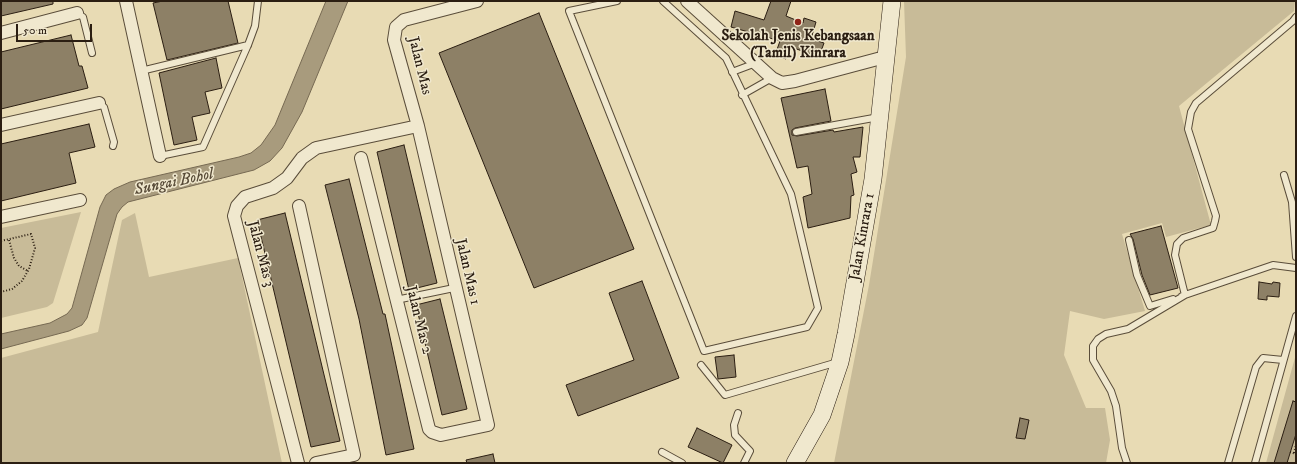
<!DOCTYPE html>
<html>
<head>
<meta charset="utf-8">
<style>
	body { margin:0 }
	#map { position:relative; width:1297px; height:464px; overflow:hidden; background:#e8dbb4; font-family:"IM FELL DW Pica",serif }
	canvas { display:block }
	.frame { position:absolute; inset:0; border:2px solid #2b1e12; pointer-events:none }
	.scale { position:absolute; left:16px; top:24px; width:76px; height:18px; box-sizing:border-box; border:2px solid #2b1e12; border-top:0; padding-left:5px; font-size:12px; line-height:14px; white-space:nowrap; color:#2b1e12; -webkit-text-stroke:3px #f0e8ce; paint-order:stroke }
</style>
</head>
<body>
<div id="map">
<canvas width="1297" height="464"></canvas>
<div class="frame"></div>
<div class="scale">50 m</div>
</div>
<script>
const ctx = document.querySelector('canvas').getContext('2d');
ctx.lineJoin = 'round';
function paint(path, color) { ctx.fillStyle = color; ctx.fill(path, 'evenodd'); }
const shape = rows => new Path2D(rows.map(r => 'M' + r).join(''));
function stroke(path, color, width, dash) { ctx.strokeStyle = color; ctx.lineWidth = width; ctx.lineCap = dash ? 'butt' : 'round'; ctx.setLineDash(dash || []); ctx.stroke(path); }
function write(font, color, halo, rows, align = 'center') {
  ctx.font = font + ' "IM FELL DW Pica",serif'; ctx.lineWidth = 3; ctx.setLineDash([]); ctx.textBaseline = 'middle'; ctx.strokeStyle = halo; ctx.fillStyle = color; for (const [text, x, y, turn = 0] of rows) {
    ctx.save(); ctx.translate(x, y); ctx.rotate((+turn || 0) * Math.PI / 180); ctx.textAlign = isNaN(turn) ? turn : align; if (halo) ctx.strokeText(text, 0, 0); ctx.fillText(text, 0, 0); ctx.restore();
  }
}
paint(shape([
	[904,1,1295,1,1294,11,1179,106,1211,225,1166,237,1162,223,1122,234,1145,311,1104,319,1070,311,1064,355,1086,408,1105,408,1110,440,1106,463,834,463,869,285,906,57],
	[81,212,53,303,47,307,1,318,1,228],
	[135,213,149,277,238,258,282,463,1,463,1,358,98,332,122,220],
	[1296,354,1296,463,1266,463]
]), '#c8bb98');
const water = shape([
	[326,1,348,1,302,112,282,148,270,161,254,170,128,202,122,207,117,214,87,318,82,325,69,331,1,349,1,334,50,323,67,314,72,308,100,207,106,195,114,189,130,182,239,157,251,153,261,145,275,125,326,1]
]);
paint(water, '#a89b7d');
stroke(water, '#766952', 1);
const building = shape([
	[1,1,53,1,53,4,1,16,1,1],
	[163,1,228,1,238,43,167,60,153,3,163,1],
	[771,1,791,1,786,16,803,23,804,18,816,22,811,39,824,43,819,57,791,47,786,59,775,55,780,41,731,27,735,11,764,20,771,1],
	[539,13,634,249,534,288,439,53,539,13],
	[71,35,79,66,82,66,88,88,1,109,1,52,71,35],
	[216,58,222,88,205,92,210,113,192,117,197,140,174,145,159,73,216,58],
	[825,89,831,121,795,128,792,130,792,135,797,136,833,130,834,132,863,127,860,157,853,157,857,172,851,174,854,195,851,196,850,218,808,228,803,197,812,194,808,166,797,168,781,98,825,89],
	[89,124,95,147,69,153,76,183,1,201,1,144,89,124],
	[404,145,437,283,409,290,377,152,404,145],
	[349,179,383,314,385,314,414,449,386,455,359,319,325,185,349,179],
	[285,213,340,441,311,447,257,220,285,213],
	[1161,226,1178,288,1150,295,1142,275,1133,239,1130,234,1161,226],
	[642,281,679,378,578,416,566,385,634,360,609,293,642,281],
	[1259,282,1272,284,1273,282,1280,283,1279,297,1267,296,1267,300,1258,299,1259,282],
	[440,299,467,409,442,415,416,305,440,299],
	[734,355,736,377,718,379,715,357,734,355],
	[1293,401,1296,402,1296,434,1287,463,1274,463,1293,401],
	[1020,418,1029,420,1025,439,1016,438,1020,418],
	[697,428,732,445,723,463,688,447,697,428],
	[493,454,495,463,467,463,466,460,493,454]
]);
paint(building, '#8d8066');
stroke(building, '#2b1e12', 1);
const lane = shape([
	[617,1,569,11,704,351,807,327,818,308,791,194,726,58,663,1],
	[77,13,83,17,92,53],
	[141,71,248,45],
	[732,72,756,63],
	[742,95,772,78],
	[99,103,104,107,114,142,113,146],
	[796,132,879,117],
	[160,156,203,147,248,45,255,26,258,1],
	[1284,175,1292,202,1296,257],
	[1129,240,1137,275,1150,306,1173,299],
	[1182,296,1273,265,1296,268],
	[396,300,454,288],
	[701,365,725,395,838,362],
	[738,413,734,425,735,435,750,451,744,463],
	[662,452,682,463],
	[1127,463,1122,448,1116,406,1111,391,1093,360,1093,346,1098,339,1106,334,1128,329,1185,295,1175,255,1177,244,1183,238,1213,228,1215,221,1216,216,1188,129,1191,112,1196,103,1293,21,1296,17],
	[1228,463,1256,367,1263,358,1283,360],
	[1255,463,1296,316]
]);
const street = shape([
	[126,1,160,156],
	[687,1,772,78,782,83,795,81,885,57],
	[1,33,77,13],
	[1,125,99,103],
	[361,158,429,429,432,432,441,435,488,425,418,126,394,40,396,27,404,20,477,1],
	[299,206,354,455,316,463],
	[1,217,80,200],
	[298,463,234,216,237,206,245,197,273,188,287,178,302,158,316,148,418,126]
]);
const secondary = shape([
	[795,463,822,415,840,362,846,334,873,179,892,1]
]);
stroke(lane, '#5a4d3a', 8);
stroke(street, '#5a4d3a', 14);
stroke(secondary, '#2b1e12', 18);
stroke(shape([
	[9,240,14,258,19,266,28,271],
	[1,241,31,234,35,248,29,269,22,281,12,289,1,292],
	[1290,452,1296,454],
	[1294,453,1296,445]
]), '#2b1e12', 2, [1, 2]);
stroke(lane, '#f0e8ce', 6);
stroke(street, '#f0e8ce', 12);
stroke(secondary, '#f0e8ce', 17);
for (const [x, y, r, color] of [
	[798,22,4,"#8f2418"]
]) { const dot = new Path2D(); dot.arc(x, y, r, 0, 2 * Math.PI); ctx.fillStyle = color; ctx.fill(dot); stroke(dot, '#f0e8ce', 1.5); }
write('bold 15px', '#2b1e12', '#f0e8ce', [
	["Sekolah Jenis Kebangsaan",798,37],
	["(Tamil) Kinrara",798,54]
]);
write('15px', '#2b1e12', '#f0e8ce', [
	["Jalan Mas",419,66,76],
	["Jalan Kinrara 1",863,237,-80],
	["Jalan Mas 3",260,254,75],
	["Jalan Mas 1",467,272,77],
	["Jalan Mas 2",418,320,76]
]);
write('italic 16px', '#574a37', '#f0e8ce', [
	["Sungai Bohol",174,183,-12]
]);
</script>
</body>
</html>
